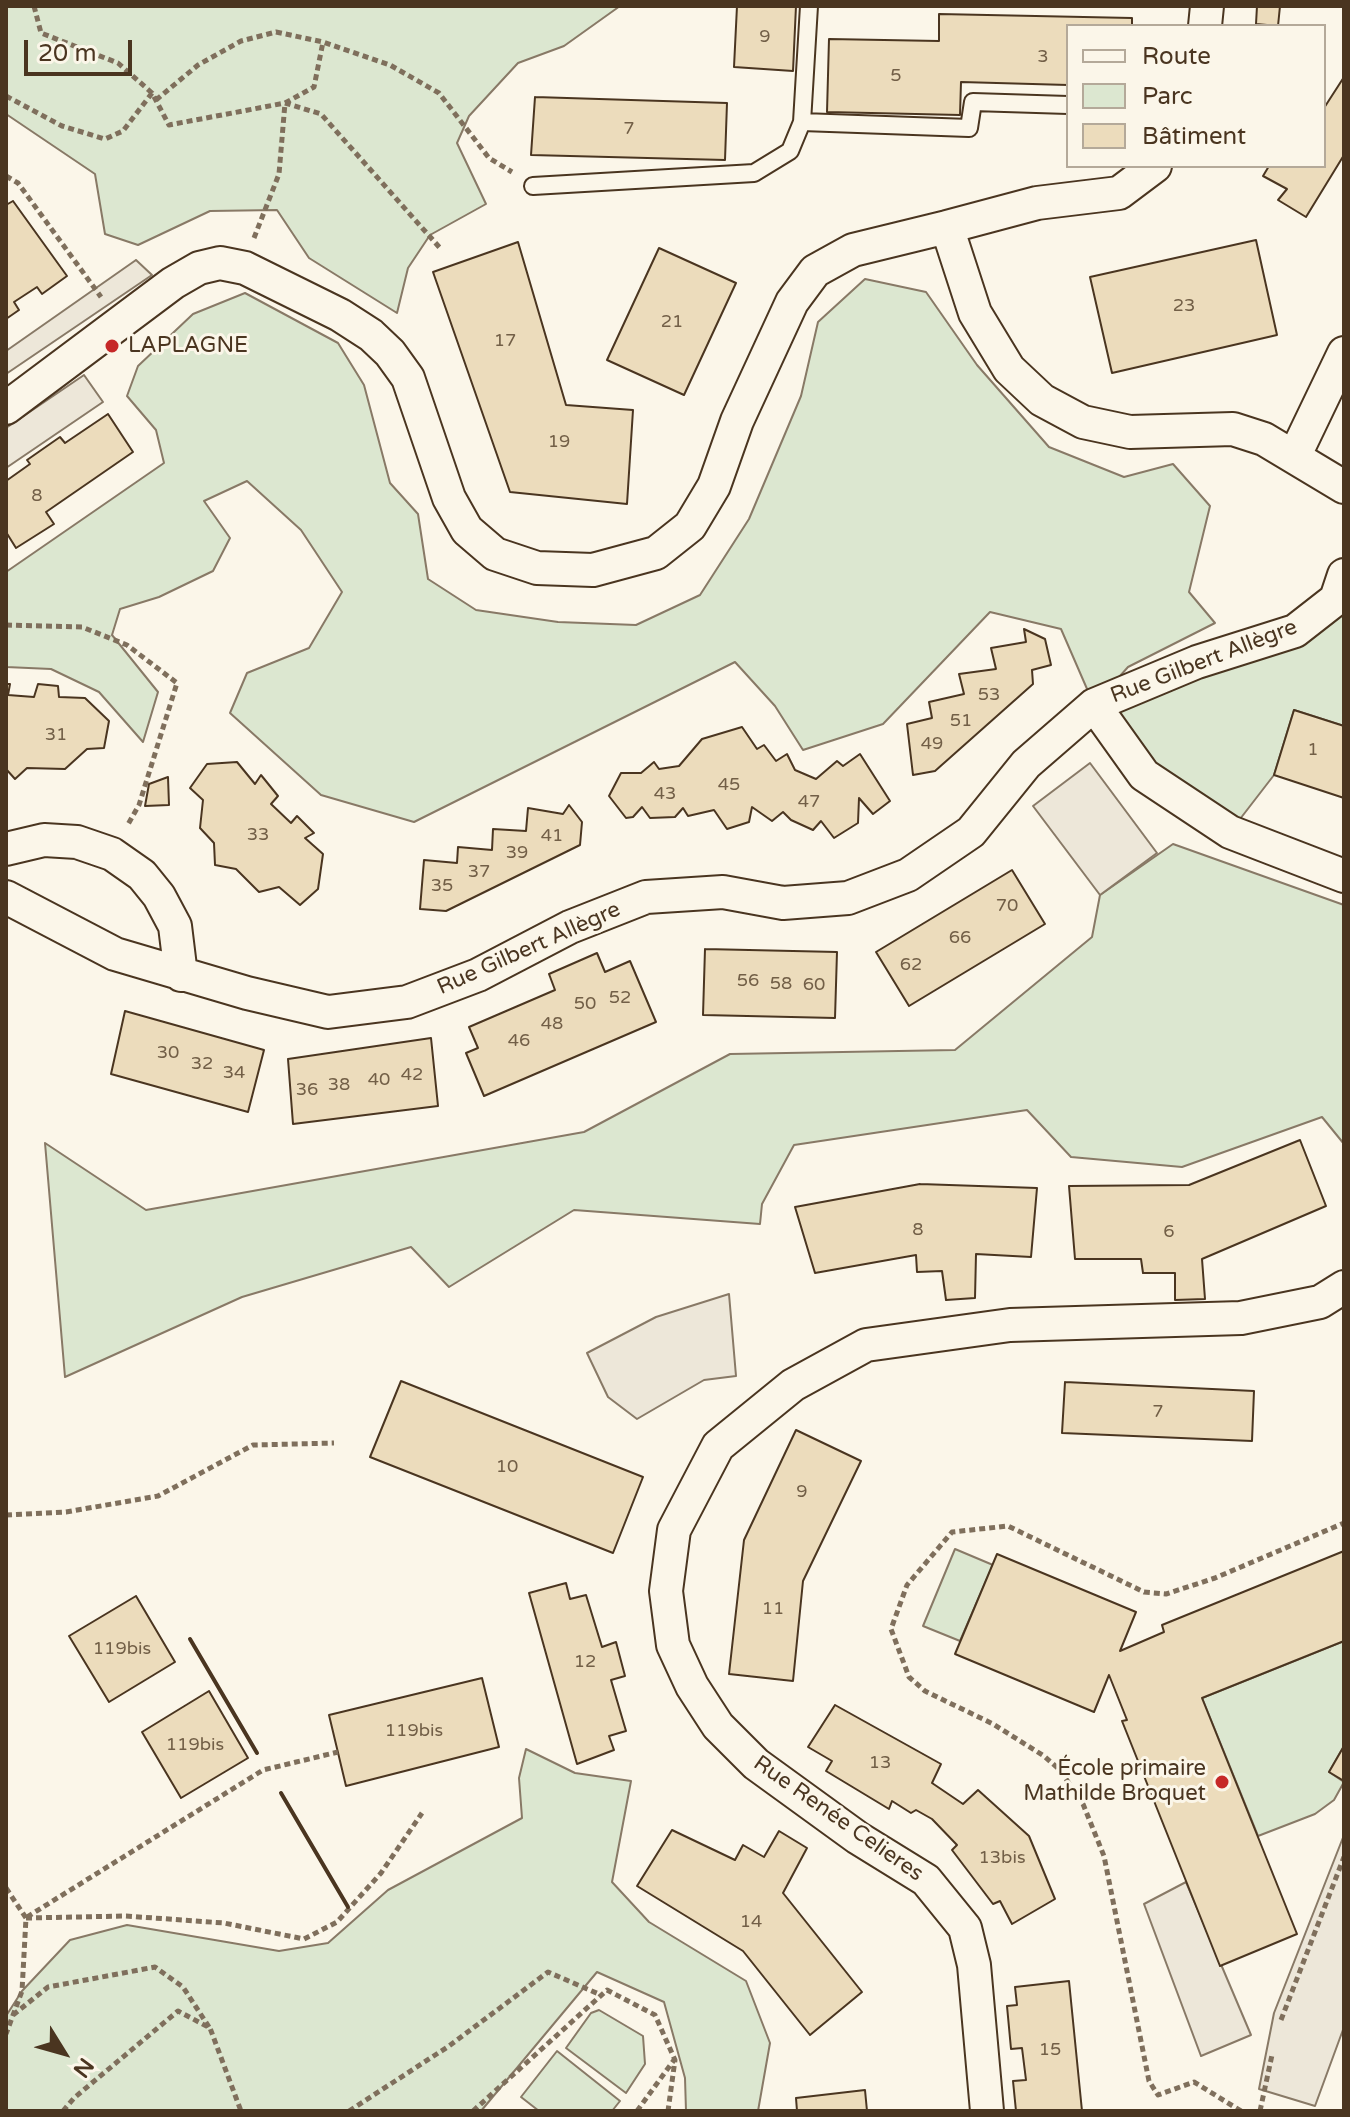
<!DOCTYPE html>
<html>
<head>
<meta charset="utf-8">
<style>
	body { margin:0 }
	#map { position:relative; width:1350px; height:2117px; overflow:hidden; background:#fbf6e9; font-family:"Varela Round",sans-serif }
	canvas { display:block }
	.frame { position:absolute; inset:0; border:8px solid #4a3520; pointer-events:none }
	.legend { position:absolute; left:1066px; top:24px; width:260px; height:144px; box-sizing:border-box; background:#fbf6e9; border:2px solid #b4a999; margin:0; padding:10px 14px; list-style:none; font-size:24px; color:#4a3520 }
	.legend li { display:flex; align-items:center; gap:16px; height:40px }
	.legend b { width:40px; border:2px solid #b4a999 }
	.north { position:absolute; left:24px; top:2013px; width:80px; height:80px; -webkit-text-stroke:6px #fbf6e9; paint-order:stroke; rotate:127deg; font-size:22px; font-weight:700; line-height:32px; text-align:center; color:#4a3520 }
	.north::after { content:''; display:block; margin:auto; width:28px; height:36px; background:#4a3520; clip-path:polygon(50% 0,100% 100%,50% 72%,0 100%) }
	.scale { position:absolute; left:24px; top:40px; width:108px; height:36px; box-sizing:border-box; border:4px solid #4a3520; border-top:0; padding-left:10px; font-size:24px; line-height:28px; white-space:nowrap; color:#4a3520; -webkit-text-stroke:6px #fbf6e9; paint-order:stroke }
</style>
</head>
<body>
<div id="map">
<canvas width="1350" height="2117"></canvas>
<div class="frame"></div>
<ul class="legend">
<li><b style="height:10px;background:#fbf6e9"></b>Route</li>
<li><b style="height:22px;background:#dce7d0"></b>Parc</li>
<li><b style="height:22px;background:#ecdcbc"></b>Bâtiment</li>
</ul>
<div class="north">N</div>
<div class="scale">20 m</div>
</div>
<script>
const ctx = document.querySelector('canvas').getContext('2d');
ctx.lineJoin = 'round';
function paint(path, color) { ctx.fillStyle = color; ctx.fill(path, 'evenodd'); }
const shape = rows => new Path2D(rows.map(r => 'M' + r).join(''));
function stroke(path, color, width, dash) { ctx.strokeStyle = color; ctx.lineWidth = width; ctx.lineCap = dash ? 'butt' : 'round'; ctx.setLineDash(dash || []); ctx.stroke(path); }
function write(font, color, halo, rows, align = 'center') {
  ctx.font = font + ' "Varela Round",sans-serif'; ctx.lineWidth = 6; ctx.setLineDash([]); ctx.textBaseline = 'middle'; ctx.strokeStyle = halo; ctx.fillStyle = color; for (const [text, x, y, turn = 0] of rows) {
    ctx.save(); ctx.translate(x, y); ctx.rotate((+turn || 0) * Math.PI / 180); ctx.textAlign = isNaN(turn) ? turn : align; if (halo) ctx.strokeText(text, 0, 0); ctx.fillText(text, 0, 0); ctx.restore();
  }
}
const green = shape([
	[6,6,620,6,564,46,518,63,469,116,457,143,486,204,430,235,408,268,397,313,309,258,277,210,210,211,138,245,105,234,95,174,6,114,6,6],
	[865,279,926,292,977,365,1049,447,1124,477,1173,464,1210,506,1189,592,1215,623,1128,667,1096,703,1295,631,1344,575,1344,726,1294,710,1274,775,1230,832,1144,775,1094,705,1061,629,990,612,883,724,803,750,775,706,735,662,414,822,321,795,230,713,247,673,309,648,342,592,301,530,247,481,204,501,230,538,213,571,159,597,120,609,112,635,158,692,143,742,99,692,51,669,6,667,6,572,164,463,156,430,127,396,138,366,193,314,245,293,338,343,364,385,390,483,418,514,428,579,476,610,558,622,636,625,700,595,749,519,801,396,818,322,865,279],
	[1173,844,1344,905,1344,1144,1322,1117,1182,1167,1071,1157,1027,1110,794,1145,762,1204,760,1224,574,1210,449,1287,411,1247,242,1297,65,1377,45,1143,146,1210,584,1132,730,1054,955,1050,1092,937,1100,895,1173,844],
	[955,1549,993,1565,960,1641,923,1626,955,1549],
	[1344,1641,1344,1746,1329,1772,1344,1782,1334,1800,1315,1814,1258,1836,1202,1698,1344,1641],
	[526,1749,575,1773,631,1781,612,1882,649,1922,746,1981,770,2043,758,2111,686,2111,685,2078,664,2002,597,1972,481,2111,6,2111,6,2016,22,1991,70,1940,127,1925,279,1951,328,1943,388,1890,522,1818,519,1778,526,1749],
	[599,2010,643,2036,645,2064,626,2093,566,2048,591,2013,599,2010],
	[557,2051,620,2101,612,2111,539,2111,521,2097,557,2051]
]);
paint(green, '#dce7d0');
stroke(green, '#887966', 2);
const parking = shape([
	[136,260,152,275,6,374,6,351,136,260],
	[84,375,103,402,6,468,6,428,84,375],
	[1090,763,1157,853,1100,895,1033,806,1090,763],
	[729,1294,736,1376,704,1380,637,1419,608,1397,587,1353,656,1317,729,1294],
	[1344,1835,1344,2027,1315,2106,1259,2089,1274,2013,1344,1835],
	[1186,1882,1251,2035,1201,2056,1144,1904,1186,1882]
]);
paint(parking, '#ede7d9');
stroke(parking, '#887966', 2);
const building = shape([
	[737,6,796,6,793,71,734,67,737,6],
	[1257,6,1280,6,1278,26,1256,24,1257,6],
	[939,14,1132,18,1132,26,1068,26,1068,85,961,82,960,115,827,112,829,39,939,41,939,14],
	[1344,77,1344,155,1306,217,1278,200,1287,189,1263,176,1269,166,1324,166,1324,108,1344,77],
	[535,97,727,103,725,160,531,155,535,97],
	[13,201,67,276,42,294,37,287,14,302,19,310,6,319,6,205,13,201],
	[1256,240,1277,335,1112,373,1090,277,1256,240],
	[518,242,566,405,633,410,627,504,510,492,433,272,518,242],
	[659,248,736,283,684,395,607,360,659,248],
	[108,414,133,452,46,512,54,524,16,548,6,532,6,481,30,464,27,460,60,437,65,443,108,414],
	[1024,629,1045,639,1051,665,1032,670,1033,684,935,771,913,775,907,724,932,718,929,702,964,694,959,674,996,669,991,648,1026,642,1024,629],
	[6,684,10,684,8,695,34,697,38,684,58,686,59,697,85,698,109,721,104,748,87,749,65,769,27,768,15,779,6,769,6,684],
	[1294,710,1344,726,1344,798,1274,775,1294,710],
	[742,727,757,749,764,745,776,761,787,754,795,770,816,779,837,761,843,766,860,754,890,801,873,814,859,798,858,823,834,838,821,821,813,830,791,820,783,812,772,821,752,807,749,822,727,829,714,810,688,816,683,808,675,817,650,818,642,807,633,817,626,818,609,796,621,773,641,773,654,762,659,769,679,766,702,739,742,727],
	[237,762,255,784,261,775,278,796,271,804,291,823,297,816,314,833,305,838,323,854,318,889,300,905,279,887,259,892,236,869,215,865,214,843,200,828,203,800,190,788,207,764,237,762],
	[168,777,169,805,145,806,149,784,168,777],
	[569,805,582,822,580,845,446,911,420,909,424,860,457,863,458,847,492,850,493,829,526,831,528,808,563,814,569,805],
	[1012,870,1045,924,909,1006,876,952,1012,870],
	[705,949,837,952,835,1018,703,1015,705,949],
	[597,953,605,972,630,961,656,1022,484,1096,466,1053,478,1048,469,1027,555,990,549,974,597,953],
	[125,1011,264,1050,248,1112,111,1074,125,1011],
	[431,1038,438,1106,293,1124,288,1059,431,1038],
	[1300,1140,1326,1206,1202,1259,1205,1299,1175,1300,1175,1273,1143,1273,1141,1259,1075,1259,1069,1186,1189,1185,1300,1140],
	[920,1184,1037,1188,1031,1257,976,1254,975,1298,946,1300,942,1271,917,1272,916,1255,815,1273,795,1207,920,1184],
	[401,1381,643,1477,613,1553,370,1457,401,1381],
	[1065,1382,1254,1391,1252,1441,1062,1433,1065,1382],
	[796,1430,861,1461,803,1581,793,1681,729,1674,744,1540,796,1430],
	[1344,1551,1344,1641,1202,1698,1297,1934,1220,1966,1122,1721,1127,1720,1109,1675,1094,1712,955,1654,997,1554,1136,1612,1120,1651,1164,1632,1162,1625,1344,1551],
	[566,1583,570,1599,586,1595,602,1647,616,1642,625,1676,611,1680,626,1731,609,1736,614,1750,577,1764,529,1593,566,1583],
	[136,1596,175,1662,109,1702,69,1636,136,1596],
	[482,1678,499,1747,346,1786,329,1715,482,1678],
	[209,1691,248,1758,181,1798,142,1732,209,1691],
	[835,1705,941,1764,932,1783,963,1804,978,1790,1029,1836,1055,1899,1012,1924,1000,1901,993,1904,952,1850,957,1845,932,1819,916,1810,911,1813,892,1801,889,1809,826,1771,832,1761,808,1747,835,1705],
	[1344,1746,1344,1781,1329,1772,1344,1746],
	[672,1830,735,1860,743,1845,764,1857,779,1831,807,1848,783,1893,862,1992,810,2035,743,1951,637,1886,672,1830],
	[1069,1981,1082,2111,1016,2111,1013,2081,1026,2080,1022,2048,1011,2049,1007,2006,1017,2005,1015,1987,1069,1981],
	[865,2090,867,2111,797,2111,796,2098,865,2090]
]);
paint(building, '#ecdcbc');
stroke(building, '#4a3520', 2);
const lane = shape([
	[802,122,969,128,973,102,1068,105],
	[533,186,754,173,790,151,802,122,809,6]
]);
const street = shape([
	[1205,26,1207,6],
	[947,227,1037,203,1119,193,1155,166],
	[6,408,173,283,199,268,220,263,245,268,340,315,371,335,390,353,408,378,449,498,467,530,495,554,537,568,593,570,656,553,690,526,714,486,737,421,792,302,815,271,853,250,947,227,975,313,1009,369,1042,400,1083,422,1130,432,1233,429,1264,439,1344,487],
	[1295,455,1344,353],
	[1094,705,1144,775,1230,832,1344,876],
	[6,849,44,840,77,842,112,854,142,875,159,896,175,926,181,975],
	[6,897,115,954,247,993,328,1012,407,1002,478,975,570,927,646,897,723,892,783,903,848,898,908,875,971,832,1026,764,1094,705,1197,662,1295,631,1336,599,1344,575],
	[987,2111,974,1965,965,1928,926,1880,858,1838,756,1764,718,1726,692,1686,673,1645,666,1591,674,1530,718,1446,793,1385,866,1345,1010,1325,1241,1318,1320,1302,1344,1287]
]);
stroke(lane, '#4a3520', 20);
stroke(street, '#4a3520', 36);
stroke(shape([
	[34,6,41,33,118,63,152,93,169,125,285,103,321,114,440,248],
	[6,96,62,126,105,139,123,131,152,93],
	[156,100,198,65,241,41,276,32,323,42,390,65,439,93,489,158,512,172],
	[6,176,18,183,101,297],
	[254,238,279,174,285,103,314,87,323,42],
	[6,625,82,627,127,645,177,683,139,805,127,826],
	[6,1515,66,1512,158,1496,253,1445,334,1443],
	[6,1888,26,1918,22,1991,6,2034],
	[27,1917,263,1770,338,1752],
	[26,1918,126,1916,224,1923,304,1939,337,1922,381,1873,422,1813],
	[13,2015,48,1987,155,1967,183,1987,209,2027],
	[1281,2020,1344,1857],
	[63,2111,74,2098,178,2011,210,2028,241,2111],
	[349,2111,449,2046,548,1972,601,1995],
	[473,2111,607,1990,655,2015,675,2060,668,2111],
	[637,2111,674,2060],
	[1241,2111,1194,2082,1158,2095,1149,2081,1104,1856,1083,1804,1060,1770,1044,1756,993,1724,925,1691,909,1677,891,1629,907,1585,952,1532,1008,1526,1144,1592,1166,1594,1215,1578,1344,1523],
	[1260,2111,1272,2055]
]), '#7f6f5c', 5, [6, 4]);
stroke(lane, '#fbf6e9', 16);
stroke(street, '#fbf6e9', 32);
stroke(shape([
	[190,1639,257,1753],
	[281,1793,348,1907]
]), '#4a3520', 4);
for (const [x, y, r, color] of [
	[112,346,8,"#c62828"],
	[1222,1782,8,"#c62828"]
]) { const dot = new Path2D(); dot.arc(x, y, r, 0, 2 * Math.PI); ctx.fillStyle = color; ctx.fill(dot); stroke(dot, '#fbf6e9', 3); }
write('18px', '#725f47', null, [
	["9",765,37],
	["3",1043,57],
	["5",896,76],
	["7",629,129],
	["23",1184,306],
	["21",672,322],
	["17",505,341],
	["19",559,442],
	["8",37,496],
	["53",989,695],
	["51",961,721],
	["31",56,735],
	["49",932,744],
	["1",1313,750],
	["45",729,785],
	["43",665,794],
	["47",809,802],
	["33",258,835],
	["41",552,836],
	["39",517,853],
	["37",479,872],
	["35",442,886],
	["70",1007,906],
	["66",960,938],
	["62",911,965],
	["56",748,981],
	["58",781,984],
	["60",814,985],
	["52",620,998],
	["50",585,1004],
	["48",552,1024],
	["46",519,1041],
	["30",168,1053],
	["32",202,1064],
	["34",234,1073],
	["42",412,1075],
	["40",379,1080],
	["38",339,1085],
	["36",307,1090],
	["8",918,1230],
	["6",1169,1232],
	["7",1158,1412],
	["10",507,1467],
	["9",802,1492],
	["11",773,1609],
	["119bis",122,1649],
	["12",585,1662],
	["119bis",414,1731],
	["119bis",195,1745],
	["13",880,1763],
	["13bis",1002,1858],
	["14",751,1922],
	["15",1050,2050]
]);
write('22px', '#4a3520', '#fbf6e9', [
	["LAPLAGNE",128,346],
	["École primaire",1206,1769,"right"],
	["Mathilde Broquet",1206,1794,"right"]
], 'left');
write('22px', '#4a3520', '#fbf6e9', [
	["Rue Gilbert Allègre",1204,662,-21],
	["Rue Gilbert Allègre",529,949,-24],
	["Rue Renée Celieres",838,1819,35]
]);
</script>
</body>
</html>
